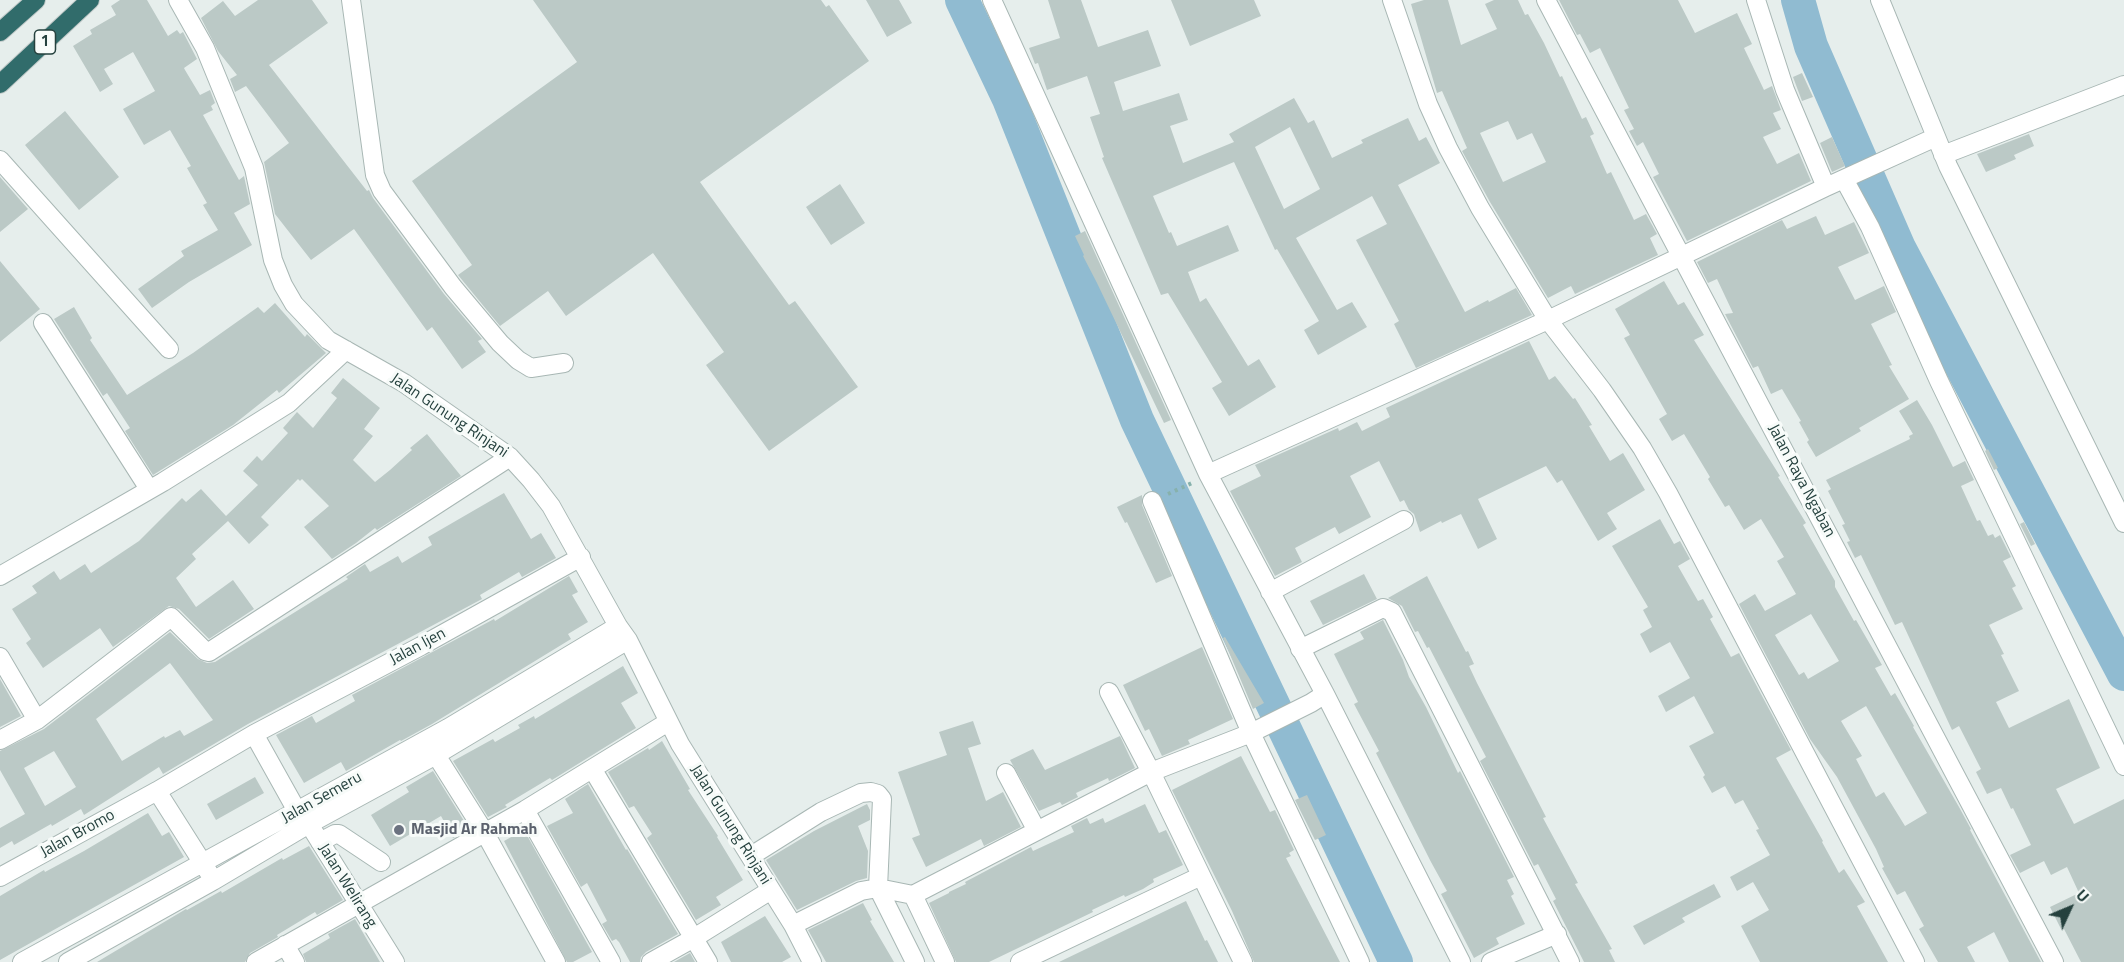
<!DOCTYPE html>
<html>
<head>
<meta charset="utf-8">
<style>
	body { margin:0 }
	#map { position:relative; width:2124px; height:962px; overflow:hidden; background:#e6eeec; font-family:"Titillium Web",sans-serif }
	canvas { display:block }
	.north { position:absolute; left:2040px; top:878px; width:60px; height:60px; -webkit-text-stroke:4px #f7fbf9; paint-order:stroke; rotate:46deg; font-size:16px; font-weight:700; line-height:24px; text-align:center; color:#25413e }
	.north::after { content:''; display:block; margin:auto; width:21px; height:27px; background:#25413e; clip-path:polygon(50% 0,100% 100%,50% 72%,0 100%) }
</style>
</head>
<body>
<div id="map">
<canvas width="2124" height="962"></canvas>
<div class="north">U</div>
</div>
<script>
const ctx = document.querySelector('canvas').getContext('2d');
ctx.lineJoin = 'round';
const shape = rows => new Path2D(rows.map(r => 'M' + r).join(''));
function stroke(path, color, width, dash) { ctx.strokeStyle = color; ctx.lineWidth = width; ctx.lineCap = dash ? 'butt' : 'round'; ctx.setLineDash(dash || []); ctx.stroke(path); }
function paint(path, color) { ctx.fillStyle = color; ctx.fill(path, 'evenodd'); }
function write(font, color, halo, rows, align = 'center') {
  ctx.font = font + ' "Titillium Web",sans-serif'; ctx.lineWidth = 6; ctx.setLineDash([]); ctx.textBaseline = 'middle'; ctx.strokeStyle = halo; ctx.fillStyle = color; for (const [text, x, y, turn = 0] of rows) {
    ctx.save(); ctx.translate(x, y); ctx.rotate((+turn || 0) * Math.PI / 180); ctx.textAlign = isNaN(turn) ? turn : align; if (halo) ctx.strokeText(text, 0, 0); ctx.fillText(text, 0, 0); ctx.restore();
  }
}
stroke(shape([
	[962,0,1009,99,1137,420,1396,962],
	[1798,0,1811,46,1899,248,2124,674]
]), '#90bbd1', 34);
paint(shape([
	[120,0,147,0,168,36,177,30,180,34,183,32,197,59,184,68,185,70,200,95,210,90,215,103,211,106,213,110,203,115,239,180,244,176,250,204,234,213,252,245,189,282,152,308,138,289,184,256,181,251,218,230,203,205,207,203,187,168,191,166,170,130,144,145,123,109,155,91,133,52,104,69,113,84,100,92,73,46,92,34,90,30,116,15,111,6],
	[258,0,312,0,328,23,269,65,367,191,369,190,373,198,444,294,482,339,478,341,486,352,462,369,432,327,427,331,354,229,311,260,275,214,264,162,289,143,246,86,235,92,230,79,237,75,218,51,201,18,223,1,235,16],
	[533,0,821,0,826,7,829,5,869,61,700,182,789,305,795,301,858,387,769,451,706,365,724,352,653,253,566,316,548,291,500,326,458,275,472,265,412,181,577,62],
	[866,0,899,0,912,23,887,37],
	[1048,0,1081,0,1098,47,1148,30,1161,66,1114,82,1123,111,1179,93,1188,120,1170,126,1183,163,1234,142,1229,134,1294,98,1308,123,1314,120,1332,158,1363,143,1361,140,1408,118,1419,141,1426,137,1440,163,1398,185,1465,312,1488,300,1489,302,1516,288,1532,315,1416,368,1394,324,1399,321,1356,240,1387,224,1372,196,1296,238,1337,310,1352,302,1367,327,1318,355,1304,330,1319,321,1277,249,1275,250,1234,162,1153,196,1169,233,1171,232,1177,246,1228,225,1239,251,1188,272,1200,302,1206,298,1248,366,1259,359,1276,387,1229,416,1212,388,1222,382,1168,293,1161,295,1102,158,1104,157,1090,117,1100,114,1087,76,1047,90,1038,63,1035,64,1029,48,1060,38],
	[1290,127,1320,189,1284,209,1255,147],
	[1171,0,1254,0,1261,16,1190,46],
	[1424,0,1448,0,1461,45,1497,29,1485,4,1494,0,1518,0,1525,15,1528,14,1544,43,1560,77,1562,76,1582,119,1586,117,1594,134,1590,136,1607,174,1611,172,1634,220,1646,214,1657,234,1650,238,1658,255,1575,294,1571,286,1548,298,1490,202,1462,151,1467,148,1442,91,1437,93,1411,4],
	[1508,121,1517,140,1532,133,1546,162,1503,182,1480,133],
	[1559,0,1678,0,1695,33,1737,13,1752,44,1744,48,1764,90,1772,86,1781,110,1773,113,1781,129,1763,137,1777,164,1799,153,1811,181,1687,241,1653,177,1659,174,1643,142,1637,146,1629,131,1634,129,1624,110,1629,108,1600,48,1590,53,1580,34,1577,35],
	[1802,73,1813,97,1802,101,1793,77],
	[65,111,119,177,79,210,25,145],
	[2029,134,2034,146,2014,155,2016,159,1986,172,1977,154],
	[1832,137,1845,166,1832,172,1820,143],
	[0,177,28,209,0,232],
	[840,184,865,223,831,245,806,207],
	[1816,216,1825,235,1854,222,1869,253,1838,267,1855,300,1884,286,1896,312,1871,324,1892,365,1889,366,1909,399,1859,428,1861,431,1816,457,1807,442,1809,440,1799,422,1801,421,1782,389,1771,394,1758,366,1753,368,1725,314,1733,313,1717,279,1708,283,1697,262,1782,220,1787,229],
	[1085,231,1171,420,1164,423,1097,283,1083,256,1084,255,1075,236],
	[0,261,40,309,0,342],
	[1664,281,1678,305,1684,302,1704,335,1694,340,1780,476,1778,477,1806,523,1803,525,1835,581,1835,587,1854,621,1856,620,1882,665,1875,668,1891,696,1895,693,1914,726,1913,727,1959,807,1971,829,1970,830,2041,962,2009,962,1994,932,1967,947,1975,962,1938,962,1919,929,1924,926,1905,891,1897,895,1882,868,1884,867,1876,849,1837,777,1810,739,1739,604,1755,594,1765,611,1796,594,1777,561,1784,557,1761,519,1744,530,1729,505,1725,507,1708,479,1710,477,1684,434,1672,441,1659,419,1667,414,1624,338,1630,335,1615,309],
	[1811,614,1839,661,1808,679,1804,672,1799,675,1775,635],
	[1866,706,1927,813,1905,826,1884,792,1876,797,1856,759,1862,756,1841,721],
	[275,303,305,337,307,334,326,353,279,393,277,390,233,425,153,475,125,431,130,428,107,393,103,396,54,319,74,307,92,338,90,340,127,395,193,353,258,307,264,313],
	[1529,341,1549,380,1555,376,1573,399,1575,398,1592,425,1589,426,1610,461,1623,453,1645,490,1607,513,1617,529,1598,541,1562,480,1557,483,1546,466,1478,499,1497,539,1478,549,1461,514,1442,523,1441,521,1420,532,1414,514,1409,510,1404,500,1400,502,1379,461,1350,476,1371,517,1339,534,1335,527,1295,548,1302,562,1275,576,1230,491,1261,476,1255,465,1338,428,1339,431,1357,422,1362,431,1390,417,1386,408],
	[343,378,380,408,364,429,373,436,353,460,375,482,390,470,412,450,410,448,427,434,461,476,377,530,375,528,356,543,332,559,304,527,329,506,302,479,300,481,298,479,261,517,269,525,249,544,228,521,192,554,196,559,176,578,196,607,233,580,254,609,209,639,179,609,169,606,113,647,100,628,43,668,26,643,31,639,12,609,37,593,32,586,54,571,60,580,85,564,91,573,139,541,182,498,186,502,201,489,226,516,258,485,243,471,257,456,262,461,288,433,283,428,297,412,313,428,337,398,331,393],
	[1917,400,1932,425,1953,467,1965,461,1974,480,1961,486,1977,521,1980,520,1988,536,1993,534,1995,538,2000,535,2011,557,2003,561,2016,586,2012,588,2023,609,1989,625,2004,654,2001,655,2019,691,1996,702,2009,728,2069,699,2100,768,2056,789,2074,824,2124,799,2124,962,2081,962,2064,929,2062,931,2050,907,2079,893,2067,867,2051,875,2044,861,2020,873,2010,855,2031,845,2013,808,2011,809,2001,788,1987,794,1976,772,1981,769,1959,726,1952,730,1902,622,1895,625,1861,555,1855,558,1847,542,1850,541,1842,525,1845,524,1828,491,1831,489,1826,480,1910,439,1909,436,1913,434,1899,411],
	[1988,449,1998,468,1994,470,1985,451],
	[504,493,531,539,541,533,556,558,522,577,519,572,480,595,482,599,248,724,163,774,159,767,84,815,81,809,52,826,51,824,14,845,12,841,0,848,0,828,25,814,0,770,0,751,44,729,170,632,198,659,207,663,215,662,348,579,346,577,365,564,370,572,398,556,402,563,432,545,428,537],
	[170,663,213,720,184,736,180,730,165,738,164,736,122,761,96,719],
	[54,751,76,787,45,806,24,768],
	[1142,495,1142,505,1172,576,1156,583,1127,522,1125,523,1117,507],
	[1660,519,1674,544,1680,541,1690,559,1678,566,1698,601,1703,599,1713,617,1710,619,1731,657,1739,653,1791,750,1776,758,1823,841,1822,842,1839,873,1844,869,1865,902,1857,906,1888,962,1760,962,1741,926,1769,910,1753,882,1737,891,1730,877,1770,855,1756,830,1759,829,1743,800,1735,804,1725,786,1712,793,1703,777,1705,775,1689,746,1714,733,1694,696,1666,712,1658,696,1690,678,1670,642,1650,653,1640,634,1652,627,1643,610,1648,607,1612,546],
	[2024,522,2035,544,2031,546,2020,524],
	[1364,574,1377,599,1323,625,1310,601],
	[569,576,578,592,572,595,588,622,568,634,571,639,432,724,401,741,400,740,346,771,341,762,304,783,276,735,312,716,316,723,355,701,352,695,494,619,495,621],
	[1427,576,1466,652,1468,651,1474,664,1469,666,1477,683,1546,817,1543,818,1578,883,1575,884,1612,949,1609,950,1615,962,1584,962,1553,901,1556,899,1538,864,1534,866,1480,761,1486,757,1429,647,1427,648,1418,631,1415,632,1402,606,1388,598],
	[1383,620,1403,660,1409,677,1426,707,1458,773,1460,771,1514,877,1507,880,1514,894,1511,896,1525,924,1496,938,1499,944,1474,958,1441,894,1447,891,1431,862,1376,753,1379,751,1354,704,1358,702,1334,654,1364,639,1360,632],
	[1225,637,1264,703,1253,709,1223,638],
	[1202,647,1233,719,1188,740,1190,744,1162,756,1149,729,1145,731,1123,685],
	[623,666,638,693,621,703,636,728,552,780,550,778,505,805,507,807,488,817,453,761,493,739,495,742,520,728,518,725,534,716,535,719],
	[0,679,21,716,0,727],
	[973,721,981,744,968,748,986,801,1003,792,1021,827,984,846,981,839,926,867,912,838,920,835,898,772,947,755,939,732],
	[1120,736,1135,768,1109,781,1108,778,1076,793,1078,797,1062,805,1060,802,1039,811,1010,760,1033,749,1045,770],
	[662,741,690,789,688,790,718,836,717,837,743,880,716,897,721,905,696,920,647,838,652,834,634,806,629,808,608,772,648,748,649,750],
	[1241,756,1270,812,1275,810,1294,850,1289,853,1291,856,1286,858,1340,962,1254,962,1232,911,1172,790],
	[433,771,469,829,453,838,441,816,390,846,371,815,409,792,406,787],
	[255,777,264,793,216,820,207,804],
	[588,784,626,850,627,849,678,934,646,952,641,957,640,962,630,962,619,942,616,939,612,941,602,924,607,921,587,883,581,887,547,826,573,813,565,799],
	[1307,795,1326,835,1315,840,1295,800],
	[867,804,870,810,870,820,858,826,868,851,867,878,856,881,797,910,766,860,814,831],
	[1145,804,1159,833,1166,830,1183,865,1153,879,1154,882,1143,889,1125,897,1124,895,1092,910,1093,912,989,962,956,962,929,903,949,893,949,892,966,884,965,882,1031,847,1033,851,1074,832,1071,826,1087,818,1090,824,1103,818,1105,823],
	[148,813,162,836,169,832,184,857,0,960,0,896,44,870,45,872,84,851],
	[524,830,592,952,573,962,567,962,504,841],
	[309,846,343,900,317,915,315,912,277,935,278,937,250,953,245,962,97,962,186,909,187,910,221,891,222,893,282,858,283,860],
	[1714,884,1721,897,1682,918,1685,922,1644,945,1633,926],
	[1186,901,1205,941,1207,940,1218,962,1059,962],
	[863,903,872,920,870,921,894,962,826,962,808,930],
	[765,916,791,957,782,962,731,962,721,942],
	[355,919,380,962,306,962,303,954,330,938,328,934],
	[690,953,695,962,674,962]
]), '#bbc9c6');
const minor = shape([
	[178,0,205,48,254,168,273,260,283,285,294,304,328,340,404,383,510,457,531,480,551,506,618,626,628,640,680,744,793,925,812,962],
	[351,0,375,175,382,191,453,287,500,343,518,360,531,368,564,363],
	[992,0,1208,474,1325,694,1461,962],
	[1392,0,1428,104,1448,148,1480,208,1548,320,1602,390,1642,448,1668,493,1915,962],
	[1546,0,2054,962],
	[1756,0,1785,90,1826,187],
	[1880,0,1948,166,2124,523],
	[1943,155,2124,85],
	[0,160,169,349],
	[1844,179,1870,227,1939,381,2124,766],
	[43,323,149,489],
	[1208,474,1548,320,1826,187,1936,137],
	[0,576,163,482,289,403,346,350],
	[1270,592,1404,520],
	[1300,649,1383,608,1392,612,1570,962],
	[0,657,37,720],
	[1109,692,1151,772,1243,962],
	[1325,694,1311,703,1251,733,1360,962],
	[254,734,297,811,309,824,395,962],
	[0,740,37,720,171,617,205,651,209,652,510,457],
	[436,755,485,833,556,962],
	[593,770,708,962],
	[1006,773,1037,831],
	[157,791,209,873],
	[525,810,611,962],
	[320,842,335,834,339,834,381,862],
	[751,856,821,812,861,793,871,792,878,794,882,799,878,888,915,962],
	[0,877,157,791,254,734,421,646,581,557],
	[913,895,945,962],
	[793,925,861,891,878,888,913,895,1151,772,1251,733,1152,501],
	[285,945,295,962],
	[22,962,448,728,618,626],
	[68,962,213,881,309,824,436,755,628,640],
	[256,962,525,810,668,722],
	[651,962,694,938,771,890],
	[1020,962,1201,876],
	[1491,962,1557,934]
]);
const highway = shape([
	[0,32,36,0],
	[0,84,90,0]
]);
stroke(minor, '#a8b7b4', 20);
stroke(highway, '#c2cac9', 20);
stroke(shape([
	[1168,494,1194,482]
]), '#87b1ac', 4, [3, 4.5]);
stroke(minor, '#fff', 18);
stroke(highway, '#316c6b', 18);
for (const [x, y, r, color] of [
	[399,830,6,"#6b7280"]
]) { const dot = new Path2D(); dot.arc(x, y, r, 0, 2 * Math.PI); ctx.fillStyle = color; ctx.fill(dot); stroke(dot, '#f7fbf9', 2); }
for (const [x, y, w] of [
	[45,42,21]
]) { const box = new Path2D(); box.roundRect(x - w / 2, y - 12, w, 24, 4.5); ctx.fillStyle = '#f7fbf9'; ctx.fill(box); stroke(box, '#25413e', 1.5); }
write('bold 15px', '#25413e', null, [
	["1",45,42]
]);
write('16px', '#25413e', '#f7fbf9', [
	["Jalan Gunung Rinjani",449,416,34],
	["Jalan Raya Ngaban",1801,481,62],
	["Jalan Ijen",418,647,-28],
	["Jalan Semeru",322,798,-29],
	["Jalan Gunung Rinjani",730,825,58],
	["Jalan Bromo",78,834,-29],
	["Jalan Welirang",347,886,58]
]);
write('bold 16px', '#5b616d', '#f7fbf9', [
	["Masjid Ar Rahmah",411,830]
], 'left');
</script>
</body>
</html>
